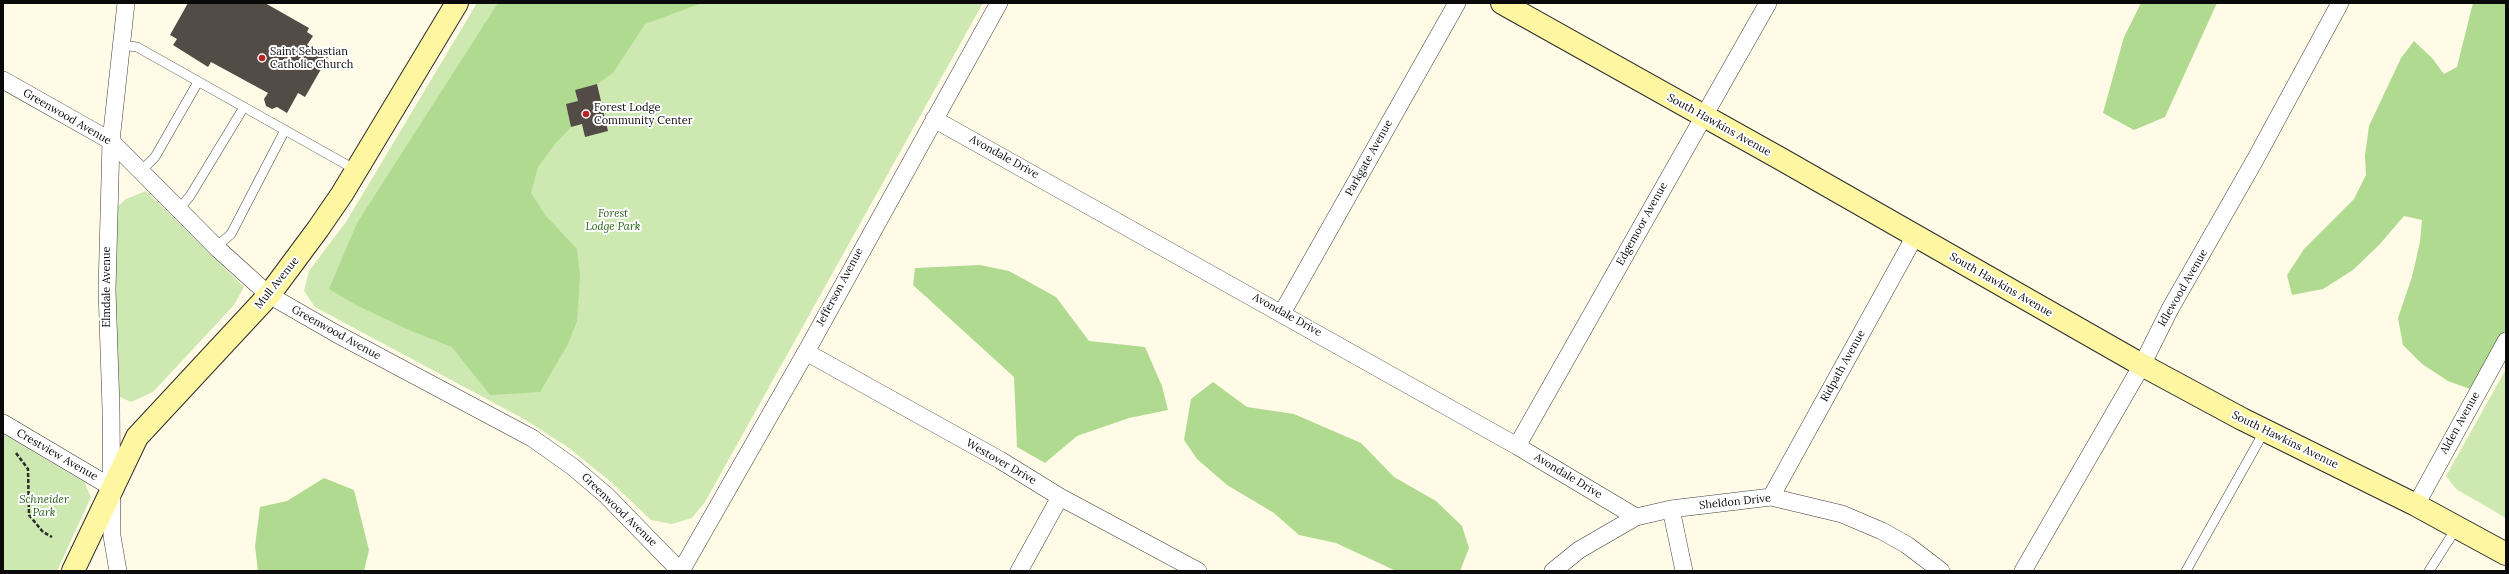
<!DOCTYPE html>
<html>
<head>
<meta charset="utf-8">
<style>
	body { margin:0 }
	#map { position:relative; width:2509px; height:574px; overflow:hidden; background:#fffbe7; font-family:Lora,serif }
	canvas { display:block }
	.frame { position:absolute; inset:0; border:4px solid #0a0a0a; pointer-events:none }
</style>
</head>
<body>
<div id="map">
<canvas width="2509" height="574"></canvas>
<div class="frame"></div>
</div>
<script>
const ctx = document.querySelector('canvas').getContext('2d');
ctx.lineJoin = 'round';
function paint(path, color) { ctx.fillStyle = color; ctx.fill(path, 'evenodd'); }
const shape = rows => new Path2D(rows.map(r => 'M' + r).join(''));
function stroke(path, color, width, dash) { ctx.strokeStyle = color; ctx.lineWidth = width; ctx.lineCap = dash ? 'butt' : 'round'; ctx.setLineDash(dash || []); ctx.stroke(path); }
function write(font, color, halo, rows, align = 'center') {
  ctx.font = font + ' Lora,serif'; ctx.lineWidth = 4; ctx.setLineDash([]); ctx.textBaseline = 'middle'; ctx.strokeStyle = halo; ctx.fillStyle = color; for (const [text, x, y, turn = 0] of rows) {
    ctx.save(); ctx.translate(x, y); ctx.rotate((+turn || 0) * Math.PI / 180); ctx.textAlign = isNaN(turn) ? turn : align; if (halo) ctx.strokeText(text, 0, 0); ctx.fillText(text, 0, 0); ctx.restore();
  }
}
paint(shape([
	[477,3,983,3,705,502,692,518,672,524,651,520,611,482,569,448,524,419,315,307,304,291,309,271,346,222],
	[146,191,244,287,234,305,153,392,131,402,120,397,116,388,116,219,118,206,126,199],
	[2506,369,2506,518,2456,489,2446,476],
	[3,434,84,482,91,497,57,571,3,571]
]), '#cde9b1');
paint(shape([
	[498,3,702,3,645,24,613,73,597,84,575,90,578,101,571,127,555,144,538,167,531,193,546,216,577,249,580,276,577,321,568,344,540,392,490,395,452,347,409,330,356,305,329,289,357,223],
	[2141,3,2217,3,2165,117,2134,130,2103,113,2124,37],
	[2473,3,2506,3,2506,329,2473,390,2448,381,2422,364,2403,345,2398,318,2412,277,2420,242,2422,220,2404,216,2379,245,2353,270,2323,289,2292,295,2287,275,2304,249,2354,199,2366,175,2365,156,2369,126,2401,58,2414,41,2432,58,2444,74,2457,67],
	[980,265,1009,271,1056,297,1089,341,1145,347,1162,386,1168,410,1129,418,1077,436,1045,463,1017,447,1014,377,913,285,915,268],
	[1213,382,1247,407,1294,414,1361,443,1394,477,1436,501,1462,526,1469,548,1460,571,1396,571,1336,543,1299,535,1274,513,1227,485,1197,459,1184,440,1191,399],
	[324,478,354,490,369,550,364,571,258,571,255,546,260,507,287,501]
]), '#b0da90');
paint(shape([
	[188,3,265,3,309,28,307,32,313,36,307,45,328,57,305,97,298,93,287,113,277,107,272,109,266,106,264,99,268,93,211,62,208,67,173,45,177,39,170,35],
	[597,84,608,131,585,137,582,124,571,127,566,104,578,101,575,90]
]), '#524b46');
const lane = shape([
	[121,45,137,47,356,170],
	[141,171,155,157,198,82],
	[179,209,190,196,244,107],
	[216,247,231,234,285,130],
	[2186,571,2265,430],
	[2429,571,2457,527]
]);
const street = shape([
	[3,80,111,141,218,249,269,295,335,333,532,438,573,467,606,495,680,571],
	[934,119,1517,446,1636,517],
	[1282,313,1457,3],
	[806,352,1000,460,1060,497,1198,571],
	[3,423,111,487],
	[1517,446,1768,3],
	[1771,497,1915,236],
	[2416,505,2506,341],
	[1671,509,1684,571],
	[118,571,112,536,111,409,107,290,111,141,126,3],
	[681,571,806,352,999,3],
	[1019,571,1060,497],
	[1553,571,1579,550,1636,517,1671,509,1771,497,1842,514,1882,531,1907,545,1941,571],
	[2023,571,2142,365,2170,309,2255,160,2340,3]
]);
const secondary = shape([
	[1502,3,1781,159,2142,365,2242,419,2416,505,2506,554],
	[73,571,137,437,269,295,318,229,342,194,457,3]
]);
stroke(lane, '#3d3d3d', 10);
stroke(street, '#3d3d3d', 18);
stroke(secondary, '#2c2c2c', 24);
stroke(shape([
	[16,453,28,469,29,515,43,532,52,537]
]), '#2c2c2c', 2.5, [4, 2]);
stroke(lane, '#fff', 9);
stroke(street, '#fff', 17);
stroke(secondary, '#fff6a2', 22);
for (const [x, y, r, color] of [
	[262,58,4,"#bb2126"],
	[586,114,4,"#bb2126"]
]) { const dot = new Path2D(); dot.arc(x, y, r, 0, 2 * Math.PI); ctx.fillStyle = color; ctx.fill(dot); stroke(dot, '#fff', 1.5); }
write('11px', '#0a0a0a', '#fff', [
	["Saint Sebastian",270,52],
	["Catholic Church",270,65],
	["Forest Lodge",594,108],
	["Community Center",594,121]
], 'left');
write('11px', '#0a0a0a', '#fff', [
	["Greenwood Avenue",67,117,30],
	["South Hawkins Avenue",1719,125,29],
	["Avondale Drive",1004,157,29],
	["Parkgate Avenue",1369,158,-61],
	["Edgemoor Avenue",1642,224,-61],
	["Mull Avenue",277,283,-51],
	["South Hawkins Avenue",2001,285,30],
	["Elmdale Avenue",107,287,-90],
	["Jefferson Avenue",840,287,-62],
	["Idlewood Avenue",2183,288,-60],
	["Avondale Drive",1287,315,29],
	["Greenwood Avenue",336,333,29],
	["Ridpath Avenue",1843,366,-61],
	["Alden Avenue",2460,423,-61],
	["South Hawkins Avenue",2285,440,26],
	["Crestview Avenue",57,455,30],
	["Westover Drive",1001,462,30],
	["Avondale Drive",1568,476,31],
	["Sheldon Drive",1735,502,-6],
	["Greenwood Avenue",619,510,44]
]);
write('italic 11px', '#28611a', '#fff', [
	["Forest",613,214],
	["Lodge Park",613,227],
	["Schneider",44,500],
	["Park",44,513]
]);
</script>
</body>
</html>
